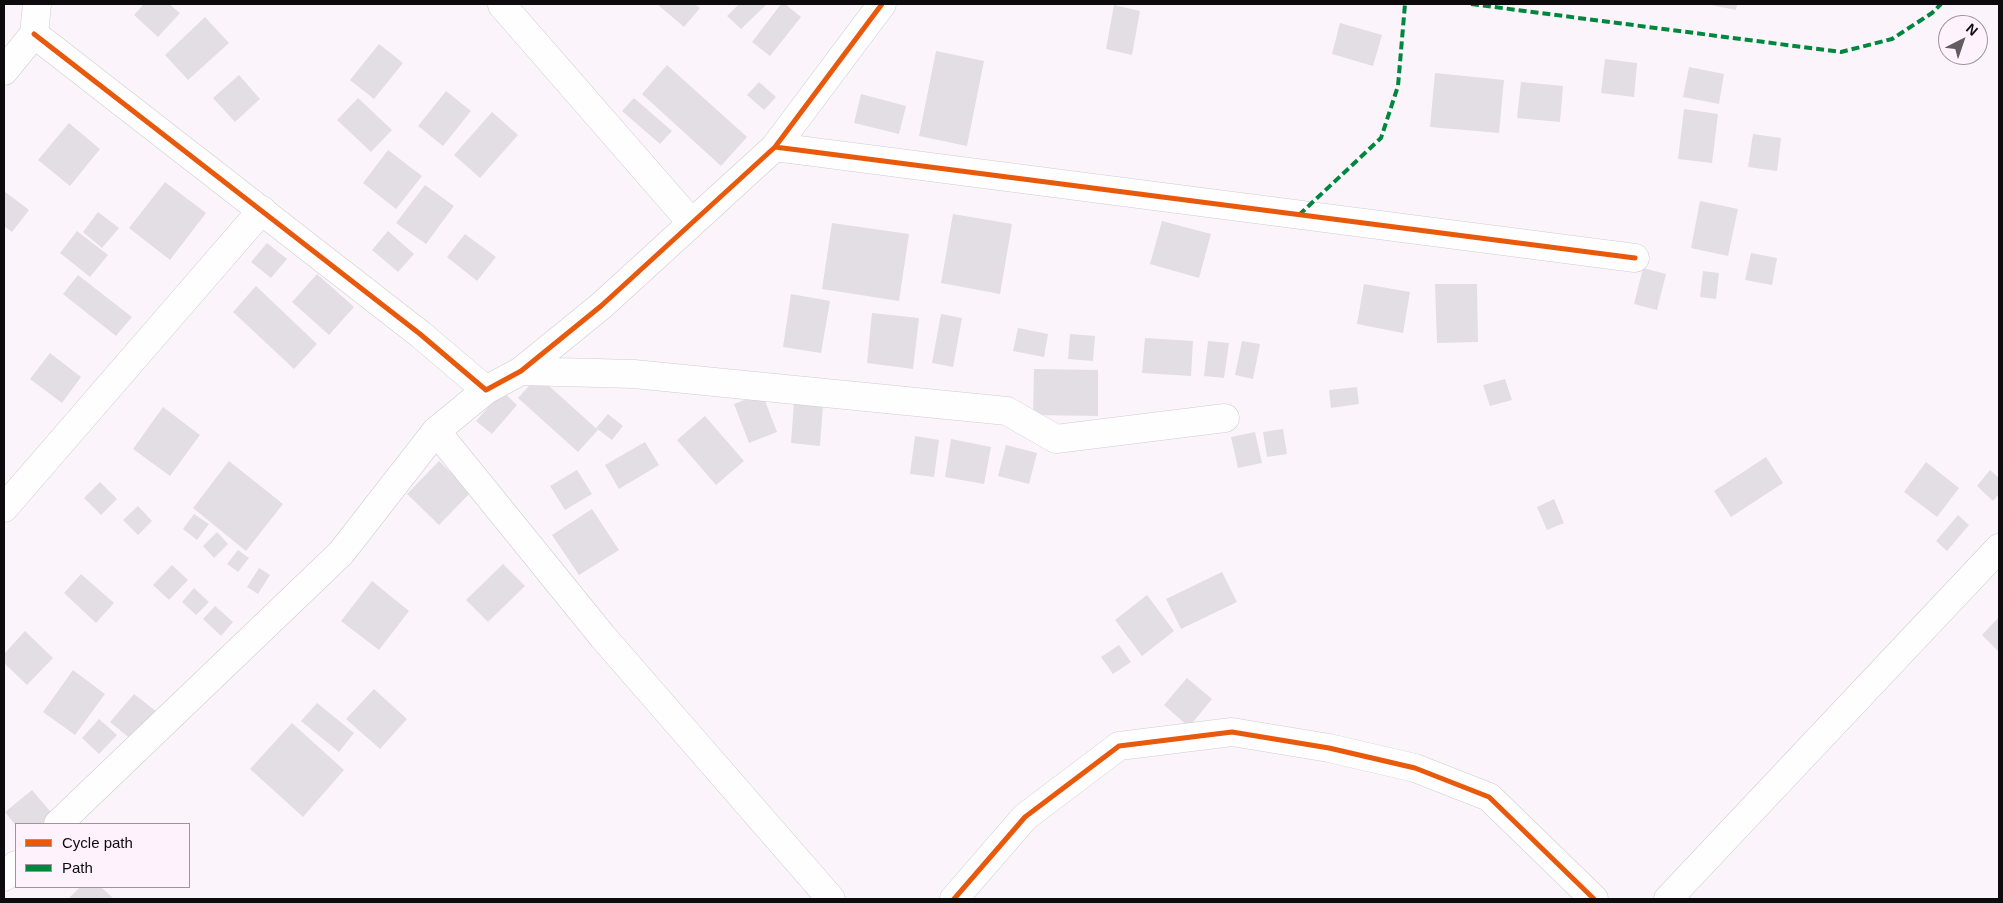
<!DOCTYPE html>
<html>
<head>
<meta charset="utf-8">
<style>
	body { margin:0 }
	#map { position:relative; width:2003px; height:903px; overflow:hidden; background:#fbf5fb; font-family:Helvetica,sans-serif }
	canvas { display:block }
	.frame { position:absolute; inset:0; border:5px solid #0e0b0e; pointer-events:none }
	.legend { position:absolute; left:15px; top:823px; width:175px; height:65px; box-sizing:border-box; background:#fef2fd; border:1px solid #9e969d; margin:0; padding:6px 9px; list-style:none; font-size:15px; color:#0e0b0e }
	.legend li { display:flex; align-items:center; gap:10px; height:25px }
	.legend b { width:25px; border:1px solid #9e969d }
	.north { position:absolute; left:1938px; top:15px; width:50px; height:50px; box-sizing:border-box; background:#fef2fd; border:1px solid #9e969d; border-radius:50%; rotate:41deg; font-size:14px; font-weight:700; line-height:20px; text-align:center; color:#0e0b0e }
	.north::after { content:''; display:block; margin:auto; width:18px; height:22px; background:#615d61; clip-path:polygon(50% 0,100% 100%,50% 72%,0 100%) }
</style>
</head>
<body>
<div id="map">
<canvas width="2003" height="903"></canvas>
<div class="frame"></div>
<ul class="legend">
<li><b style="height:6px;background:#e8590c"></b>Cycle path</li>
<li><b style="height:6px;background:#00873e"></b>Path</li>
</ul>
<div class="north">N</div>
</div>
<script>
const ctx = document.querySelector('canvas').getContext('2d');
ctx.lineJoin = 'round';
function paint(path, color) { ctx.fillStyle = color; ctx.fill(path, 'evenodd'); }
const shape = rows => new Path2D(rows.map(r => 'M' + r).join(''));
function stroke(path, color, width, dash) { ctx.strokeStyle = color; ctx.lineWidth = width; ctx.lineCap = dash ? 'butt' : 'round'; ctx.setLineDash(dash || []); ctx.stroke(path); }
paint(shape([
	[144,4,169,4,180,13,158,37,134,15],
	[657,4,695,4,700,8,684,27],
	[739,4,767,4,741,29,727,16],
	[781,4,785,4,801,17,770,56,752,42],
	[1706,4,1737,4,1736,10],
	[1114,5,1140,11,1132,55,1106,49],
	[205,17,229,43,188,80,165,55],
	[1340,23,1382,35,1373,66,1332,54],
	[379,44,403,63,374,99,350,80],
	[936,51,984,61,967,146,919,136],
	[1605,59,1637,63,1634,97,1601,93],
	[667,65,747,137,721,166,642,94],
	[1689,67,1724,74,1719,104,1683,97],
	[1435,73,1504,80,1499,133,1430,127],
	[239,75,260,99,235,122,213,98],
	[759,82,776,97,764,110,747,95],
	[1521,82,1563,86,1560,122,1517,118],
	[446,91,471,111,443,146,418,126],
	[861,94,906,106,899,134,854,123],
	[358,98,392,130,371,152,337,120],
	[634,98,672,131,660,144,622,111],
	[1684,109,1718,114,1712,163,1678,159],
	[492,112,518,135,480,178,454,155],
	[69,123,100,149,70,186,38,160],
	[1753,134,1781,138,1777,171,1748,167],
	[388,150,422,176,396,209,363,183],
	[165,182,206,213,170,260,129,228],
	[425,185,454,206,426,244,396,223],
	[4,191,29,210,12,232,4,226],
	[1700,201,1738,209,1728,256,1691,248],
	[98,212,119,228,102,248,83,232],
	[953,214,1012,224,1000,294,941,283],
	[1162,221,1211,234,1199,278,1150,264],
	[832,223,909,234,899,301,822,289],
	[77,231,108,255,90,277,60,253],
	[388,231,414,254,398,272,372,250],
	[465,234,496,257,477,281,447,257],
	[267,243,287,259,271,278,251,262],
	[1751,253,1777,258,1772,285,1745,280],
	[1643,268,1666,274,1657,310,1634,304],
	[1703,271,1719,273,1716,299,1700,297],
	[317,274,354,307,329,335,292,302],
	[78,275,132,317,116,336,63,294],
	[1364,284,1410,292,1403,333,1357,324],
	[1435,284,1477,284,1478,342,1437,343],
	[256,286,317,344,294,369,233,312],
	[791,294,830,301,821,353,783,347],
	[872,313,919,318,913,369,867,363],
	[941,314,962,318,953,367,932,363],
	[1018,328,1048,334,1044,357,1013,351],
	[1070,334,1095,336,1093,361,1068,359],
	[1145,338,1193,341,1191,376,1142,373],
	[1208,341,1229,343,1224,378,1204,376],
	[1242,341,1260,344,1253,379,1235,375],
	[50,353,81,377,62,403,30,379],
	[1034,369,1098,370,1098,416,1033,415],
	[538,376,598,430,578,452,518,398],
	[1505,379,1512,400,1490,406,1483,385],
	[1357,387,1359,404,1331,408,1329,390],
	[502,391,517,405,492,434,476,421],
	[762,393,777,432,749,443,734,404],
	[794,403,823,405,820,446,791,443],
	[163,407,200,435,170,476,133,449],
	[608,414,623,426,612,440,596,428],
	[705,416,744,461,716,485,677,440],
	[1283,429,1287,454,1267,457,1263,432],
	[1255,432,1262,463,1238,468,1231,437],
	[915,436,939,440,934,477,910,474],
	[951,439,991,447,984,484,945,477],
	[645,442,659,465,619,489,605,465],
	[1006,445,1037,453,1029,484,998,476],
	[1766,457,1783,483,1731,517,1714,491],
	[229,461,283,504,246,551,193,508],
	[439,461,471,492,439,525,407,494],
	[1926,462,1959,488,1937,517,1904,492],
	[577,470,592,494,565,510,550,486],
	[1990,470,1999,478,1999,494,1993,501,1977,486],
	[100,482,117,499,101,515,84,498],
	[1554,499,1564,523,1547,530,1537,507],
	[138,506,152,521,138,535,123,520],
	[592,509,619,550,579,575,552,535],
	[194,514,209,524,197,540,183,529],
	[1958,515,1969,525,1947,551,1936,541],
	[217,532,228,544,214,558,203,546],
	[238,550,249,558,238,572,227,564],
	[503,564,525,586,488,622,466,600],
	[172,565,188,580,169,600,153,585],
	[259,568,270,575,258,594,247,587],
	[1222,572,1237,602,1181,629,1166,599],
	[81,574,114,603,96,623,64,593],
	[372,581,409,611,379,650,341,621],
	[194,588,209,602,196,615,182,602],
	[1147,595,1174,631,1142,656,1115,620],
	[215,606,233,622,221,636,203,619],
	[1999,617,1999,652,1982,635],
	[25,631,53,658,27,685,4,663,4,654],
	[1119,645,1131,662,1113,674,1101,657],
	[73,670,105,694,75,735,43,712],
	[1187,678,1212,699,1189,727,1164,705],
	[374,689,407,719,380,749,346,719],
	[134,694,162,716,138,745,110,722],
	[317,703,354,733,339,752,301,721],
	[99,719,117,735,99,754,82,738],
	[292,723,344,770,303,817,250,769],
	[32,790,60,823,16,824,16,826,5,812],
	[80,887,101,887,114,899,68,899]
]), '#e3dee3');
const minor = shape([
	[502,5,691,222],
	[34,34,420,334,486,390,521,371,601,306,775,147,882,4],
	[4,71,34,34,37,4],
	[775,147,1635,258],
	[521,371,634,374,1007,411,1056,439,1225,418],
	[436,431,603,637,831,899],
	[4,508,262,210],
	[58,824,341,553,436,431,486,390],
	[4,877,16,865],
	[954,899,1025,817,1119,746,1232,732,1329,748,1415,768,1489,797,1594,899],
	[1668,899,1999,548]
]);
stroke(minor, '#d0cbd0', 29);
stroke(minor, '#fefefe', 28);
stroke(shape([
	[1471,4,1841,52,1892,39,1932,13,1941,4],
	[1299,215,1381,138,1398,86,1405,4]
]), '#00873e', 4, [8, 4]);
stroke(shape([
	[34,34,420,334,486,390,521,371,601,306,775,147,882,4],
	[775,147,1635,258],
	[954,899,1025,817,1119,746,1232,732,1329,748,1415,768,1489,797,1594,899]
]), '#e8590c', 5);
</script>
</body>
</html>
